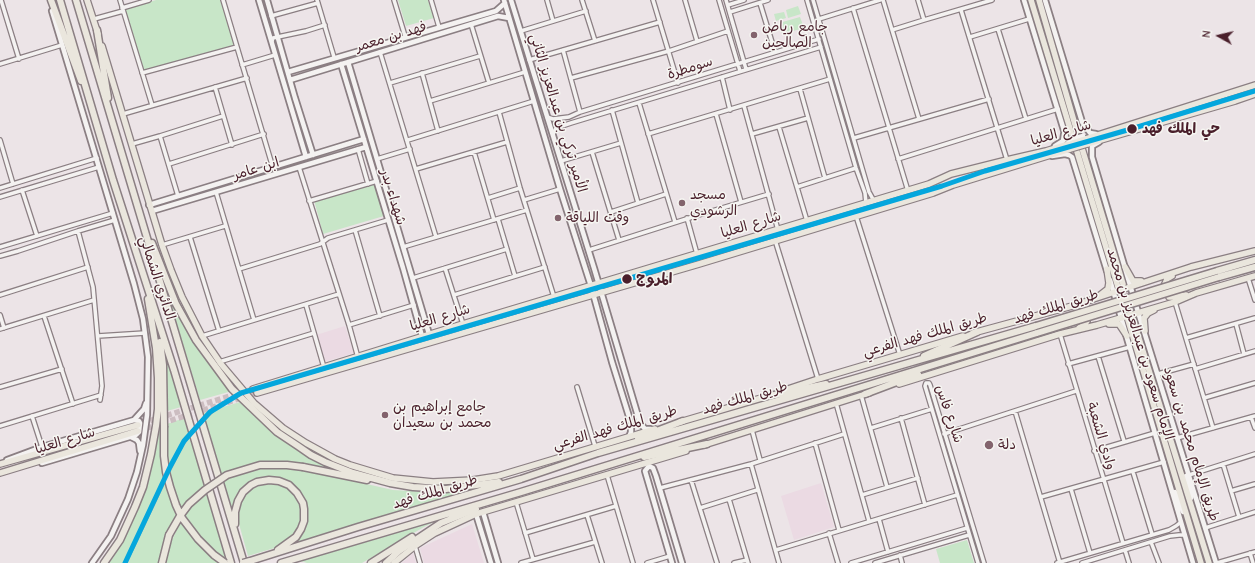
<!DOCTYPE html>
<html>
<head>
<meta charset="utf-8">
<style>
	body { margin:0 }
	#map { position:relative; width:1255px; height:563px; overflow:hidden; background:#ece4e7; font-family:"Comic Neue",sans-serif }
	canvas { display:block }
	.north { position:absolute; left:1199px; top:16px; width:40px; height:40px; -webkit-text-stroke:3px #f6f6f2; paint-order:stroke; rotate:278deg; font-size:11px; font-weight:700; line-height:16px; text-align:center; color:#4a1f2b }
	.north::after { content:''; display:block; margin:auto; width:14px; height:18px; background:#4a1f2b; clip-path:polygon(50% 0,100% 100%,50% 72%,0 100%) }
</style>
</head>
<body>
<div id="map">
<canvas width="1255" height="563"></canvas>
<div class="north">N</div>
</div>
<script>
const ctx = document.querySelector('canvas').getContext('2d');
ctx.lineJoin = 'round';
function paint(path, color) { ctx.fillStyle = color; ctx.fill(path, 'evenodd'); }
const shape = rows => new Path2D(rows.map(r => 'M' + r).join(''));
function stroke(path, color, width, dash) { ctx.strokeStyle = color; ctx.lineWidth = width; ctx.lineCap = dash ? 'butt' : 'round'; ctx.setLineDash(dash || []); ctx.stroke(path); }
function write(font, color, halo, rows, align = 'center') {
  ctx.font = font + ' "Comic Neue","Playpen Sans Arabic",sans-serif'; ctx.lineWidth = 3; ctx.setLineDash([]); ctx.textBaseline = 'middle'; ctx.strokeStyle = halo; ctx.fillStyle = color; for (const [text, x, y, turn = 0] of rows) {
    ctx.save(); ctx.translate(x, y); ctx.rotate((+turn || 0) * Math.PI / 180); ctx.textAlign = isNaN(turn) ? turn : align; if (halo) ctx.strokeText(text, 0, 0); ctx.fillText(text, 0, 0); ctx.restore();
  }
}
paint(shape([
	[345,326,354,353,324,362,316,335],
	[821,483,834,527,794,540,781,496],
	[472,524,484,563,424,563,420,548],
	[413,553,416,563,402,563]
]), '#ebdae3');
paint(shape([
	[156,0,221,0,234,45,143,72,125,9],
	[398,0,428,0,434,18,406,26],
	[798,6,801,14,788,18,786,10],
	[784,12,786,18,776,21,774,14],
	[800,17,804,28,782,34,779,23],
	[374,184,384,216,323,234,314,200],
	[168,292,190,338,210,366,232,391,200,400,167,293],
	[164,357,166,357,181,407,167,411],
	[240,402,256,418,274,433,306,456,330,469,307,464,305,470,393,490,445,493,472,489,294,544,303,534,308,513,305,500,300,491,285,479,273,476,260,477,248,483,239,493,233,507,231,506,203,413],
	[184,418,205,486,186,503,167,535,161,552,159,563,109,563,113,558,134,518,146,484,158,430,160,427,160,452,167,451,167,424],
	[272,482,283,485,293,492,298,500,302,511,301,523,289,540,281,546,248,556,239,524,237,512,241,499,247,491,258,484],
	[208,493,229,561,223,563,165,563,171,542,181,521,189,509],
	[446,516,424,527,362,563,307,563,298,560],
	[967,540,974,563,940,563,936,549]
]), '#c8e6c8');
stroke(shape([
	[1123,285,1133,318],
	[1118,287,1128,320],
	[142,423,253,389],
	[138,431,257,393]
]), '#ccbdc1', 5.5, [5.5, 3]);
const street = shape([
	[1,0,19,59],
	[120,0,152,105],
	[223,0,273,168],
	[317,0,334,57],
	[394,0,405,36],
	[431,0,439,27],
	[547,0,553,21],
	[582,0,595,41],
	[653,0,678,83],
	[685,0,697,41],
	[719,0,740,71],
	[726,0,746,69],
	[807,0,856,168,865,193,866,203],
	[813,0,869,192,874,201],
	[883,0,919,119],
	[918,0,924,20],
	[760,3,775,52],
	[728,5,744,0],
	[122,8,149,0],
	[853,8,908,191],
	[961,10,1007,160],
	[730,12,768,0],
	[271,16,318,3],
	[94,19,123,11],
	[819,19,880,0],
	[471,24,489,83],
	[998,29,1026,119],
	[892,30,924,20,992,0],
	[521,31,586,11],
	[970,37,1029,19],
	[272,41,273,38,306,31,325,25],
	[563,50,580,112],
	[380,52,436,237],
	[529,60,660,22],
	[0,64,62,45],
	[242,65,275,55],
	[142,73,237,47],
	[422,73,438,131],
	[722,77,730,110],
	[571,78,669,51,728,31],
	[390,83,480,56],
	[215,87,232,145],
	[800,89,825,178],
	[430,101,525,72],
	[639,103,675,222],
	[744,106,778,230],
	[612,110,638,203],
	[499,112,520,188,554,297],
	[123,114,247,78],
	[716,114,741,202],
	[547,117,553,119,569,117,580,112,819,39],
	[779,127,807,221],
	[553,134,556,128,571,123,821,47],
	[648,134,830,79],
	[752,134,808,118],
	[160,136,178,196],
	[854,138,989,99],
	[0,140,13,184],
	[408,140,534,101],
	[132,144,160,136,223,116],
	[358,149,368,184],
	[474,152,494,220],
	[592,152,619,240],
	[377,159,410,149],
	[898,159,1058,109],
	[561,161,621,143],
	[169,164,264,134],
	[299,167,349,325,357,354],
	[416,169,507,142],
	[797,187,856,168],
	[0,188,97,158],
	[22,190,37,236],
	[216,192,254,320],
	[0,197,99,167],
	[488,198,520,188],
	[524,200,560,189],
	[309,201,377,181],
	[611,212,666,194],
	[856,216,900,355],
	[687,218,697,254],
	[498,219,515,276],
	[355,230,380,316],
	[78,231,93,287,102,386,100,400],
	[190,237,219,331],
	[775,240,818,379],
	[162,245,225,226],
	[0,247,113,213],
	[403,247,527,210],
	[589,250,702,214,769,194],
	[0,256,18,251,78,231,115,220],
	[445,268,463,324],
	[239,269,320,244,328,238,388,220],
	[413,278,507,249],
	[1248,278,1255,300],
	[0,295,88,267],
	[454,295,545,267],
	[1175,302,1213,428],
	[306,305,323,364],
	[0,315,4,328],
	[44,316,73,404],
	[1236,324,1244,354],
	[349,325,414,305],
	[0,329,94,300],
	[1060,334,1123,543],
	[98,336,145,333],
	[202,336,339,294],
	[1186,338,1255,318],
	[1098,356,1124,441],
	[219,362,314,333],
	[1068,364,1130,347],
	[1195,369,1255,351],
	[1158,374,1194,364],
	[0,387,62,369],
	[577,387,595,446],
	[861,395,887,487],
	[1204,398,1255,383],
	[836,403,869,521],
	[1015,411,1060,563],
	[32,416,42,447],
	[1251,417,1255,428],
	[901,418,925,505],
	[0,426,101,395],
	[871,428,932,409],
	[752,430,760,460],
	[944,434,1076,391],
	[1177,438,1255,416],
	[815,443,839,530],
	[1094,451,1155,433],
	[751,464,779,563],
	[1223,464,1239,517],
	[1133,472,1152,534],
	[607,475,633,563],
	[1189,475,1255,454],
	[691,480,717,563],
	[660,488,751,464,844,434],
	[1071,489,1090,553],
	[1231,491,1255,484],
	[862,495,918,478],
	[1041,497,1164,462],
	[729,499,748,563],
	[516,502,533,559],
	[700,508,757,490],
	[587,515,602,563],
	[879,519,888,552],
	[1205,528,1255,512],
	[525,533,616,506],
	[829,533,838,563],
	[1151,542,1159,563],
	[415,546,420,563],
	[776,550,957,495],
	[1125,550,1129,563],
	[1250,553,1253,563],
	[900,555,902,563],
	[521,563,595,542],
	[647,563,670,556],
	[734,563,747,560],
	[851,563,967,528],
	[875,563,969,535],
	[978,563,925,386,926,383,929,383,930,385,984,563],
	[1057,563,1169,530,1176,526,1181,522],
	[1082,563,1170,536,1179,535,1185,535],
	[1217,563,1255,552]
]);
const secondary = shape([
	[259,0,306,157],
	[267,0,295,98,313,155],
	[504,0,560,189,591,286,612,362,631,423,631,432,629,437],
	[511,0,594,268,640,423,645,429,651,429],
	[1024,0,1066,137,1069,140],
	[1045,0,1082,122,1090,133,1096,134],
	[52,11,134,284,143,319,148,357,147,415,143,445,137,472,128,499,111,536,92,563],
	[348,62,429,334],
	[341,64,403,268,422,336],
	[288,72,496,11,505,3],
	[290,80,498,16,509,18],
	[1099,142,1092,146,1092,157,1138,312,1216,563],
	[1055,146,1063,141,1064,134],
	[1052,156,1065,154,1069,155,1072,157,1107,271],
	[149,205,364,139],
	[152,211,366,147],
	[1110,280,1193,563],
	[131,437,137,440,139,443,140,451],
	[7,460,42,447,134,420,144,409,146,403],
	[42,463,136,435,139,432,140,423,139,421,134,420],
	[1186,476,1191,498],
	[1175,492,1183,512],
	[483,512,498,563],
	[476,514,491,563],
	[672,563,645,471,649,466,653,468,656,476,682,563]
]);
const primary = shape([
	[87,0,98,34],
	[1031,0,1118,287],
	[1039,0,1078,135,1123,284],
	[102,46,162,245,171,270,182,297,202,336,221,364,254,403,283,428,306,443,335,459,350,465,393,478,433,482,473,480,498,476,655,429],
	[1085,139,1255,85],
	[1087,144,1235,101,1255,94],
	[1125,267,1133,281,1141,281],
	[1172,276,1167,279,1164,286,1169,297,1171,297,1186,295],
	[1099,296,1108,289,1109,283,1107,269],
	[1076,305,1081,306,1084,308,1088,314,1087,321,1085,324,1079,328],
	[1133,319,1209,563],
	[1128,320,1201,563],
	[1109,324,1119,324,1127,336],
	[1145,331,1144,318,1148,313,1154,310],
	[973,333,1072,306,1191,267,1255,251],
	[899,384,1060,334,1097,325,1175,302,1196,293,1255,276],
	[253,389,463,324,929,184,951,174,1007,160,1046,151,1069,144],
	[782,391,818,379,963,336],
	[257,393,699,264,933,193,953,185,1070,149],
	[680,422,768,396],
	[704,445,869,393],
	[0,464,138,425],
	[0,473,138,431],
	[394,563,415,546,435,533,476,514,686,451]
]);
const highway = shape([
	[51,0,81,81],
	[60,0,113,180,174,370,231,563],
	[76,0,244,563],
	[97,30,108,98],
	[152,243,176,304,196,340,232,389,277,432,298,446,311,455,325,462,353,473,390,483,413,487,446,489,499,482],
	[1217,271,1255,260],
	[1219,277,1255,267],
	[160,342,163,365,164,426],
	[924,356,977,332],
	[865,394,918,374],
	[765,397,826,384],
	[638,438,683,421],
	[644,457,707,444],
	[303,467,367,480],
	[235,524,235,512,238,501,243,492,251,485,257,482,269,480,279,481,289,485,297,493,303,503,304,509,304,521,301,529,296,537,278,550],
	[250,561,358,527,521,479,598,453,1036,326],
	[104,563,120,540,135,507,143,487,151,454,156,426,158,409,158,378,156,348,148,299],
	[162,563,169,535],
	[281,563,521,492,1037,333],
	[371,563,412,537],
	[386,563,399,551,441,523,476,509]
]);
stroke(street, '#8b7f83', 6);
stroke(secondary, '#8b7f83', 8);
stroke(primary, '#8b7f83', 8);
stroke(highway, '#8b7f83', 9);
stroke(street, '#f4f2f1', 3.5);
stroke(secondary, '#f4f2f1', 4.5);
stroke(primary, '#eae6dd', 5.5);
stroke(highway, '#eae6dd', 6);
stroke(shape([
	[127,563,172,468,183,446,200,425,217,409,232,399,249,392,459,331]
]), '#b5afb0', 1);
const secondaryBridge = shape([
	[1069,140,1083,136]
]);
const primaryBridge = shape([
	[1069,144,1085,139],
	[1070,149,1087,144]
]);
const highwayBridge = shape([
	[1036,326,1217,271],
	[1037,333,1219,277],
	[164,426,164,456,166,472,170,487,176,505,182,518,198,539,214,555,225,563],
	[169,535,180,516,189,504,205,490,227,475,260,465,287,465,303,467],
	[243,563,250,561]
]);
stroke(secondaryBridge, '#8b7f83', 8, []);
stroke(primaryBridge, '#8b7f83', 8, []);
stroke(highwayBridge, '#8b7f83', 9, []);
stroke(secondaryBridge, '#f4f2f1', 4.5);
stroke(primaryBridge, '#eae6dd', 5.5);
stroke(highwayBridge, '#eae6dd', 6);
stroke(shape([
	[125,563,170,467,184,441,210,412,241,393,942,186,985,171,1131,129,1255,91]
]), '#04a7dd', 5);
for (const [x, y, r, color] of [
	[754,35,4,"#83646d"],
	[1132,129,5.5,"#4a1f2b"],
	[682,203,4,"#83646d"],
	[558,218,4,"#83646d"],
	[627,279,5.5,"#4a1f2b"],
	[385,415,4,"#83646d"],
	[989,445,5,"#83646d"]
]) { const dot = new Path2D(); dot.arc(x, y, r, 0, 2 * Math.PI); ctx.fillStyle = color; ctx.fill(dot); stroke(dot, '#f6f6f2', 1.5); }
write('14px', '#4a1f2b', '#f6f6f2', [
	["جامع رياض",762,27],
	["الصالحين",762,43],
	["مسجد",690,195],
	["الرشودي",690,211],
	["وقت اللياقة",566,218],
	["جامع إبراهيم بن",393,407],
	["محمد بن سعيدان",393,423],
	["دلة",998,445]
], 'left');
write('14px', '#4a1f2b', '#f6f6f2', [
	["فهد بن معمر",391,37,-17],
	["سومطرة",690,68,-18],
	["الأمير تركي بن عبدالعزيز الثاني",558,113,73],
	["شارع العليا",1061,133,-16],
	["ابن عامر",256,169,-17],
	["شهداء بدر",393,197,73],
	["شارع العليا",751,225,-17],
	["الدائري الشمالي",157,278,72],
	["طريق الملك فهد",1056,307,-17],
	["شارع العليا",440,318,-17],
	["طريق الملك فهد الفرعي",925,335,-16],
	["الإمام سعود بن عبدالعزيز بن محمد",1140,344,73],
	["طريق الملك فهد",745,398,-16],
	["شارع فاس",949,414,71],
	["طريق الملك فهد الفرعي",615,428,-16],
	["وادي الشعبة",1101,436,73],
	["شارع العليا",65,441,-17],
	["طريق الإمام محمد بن سعود",1191,444,73],
	["طريق الملك فهد",435,492,-17]
]);
write('bold 14px', '#4a1f2b', '#f6f6f2', [
	["حي الملك فهد",1142,129],
	["المروج",636,279]
], 'left');
</script>
</body>
</html>
